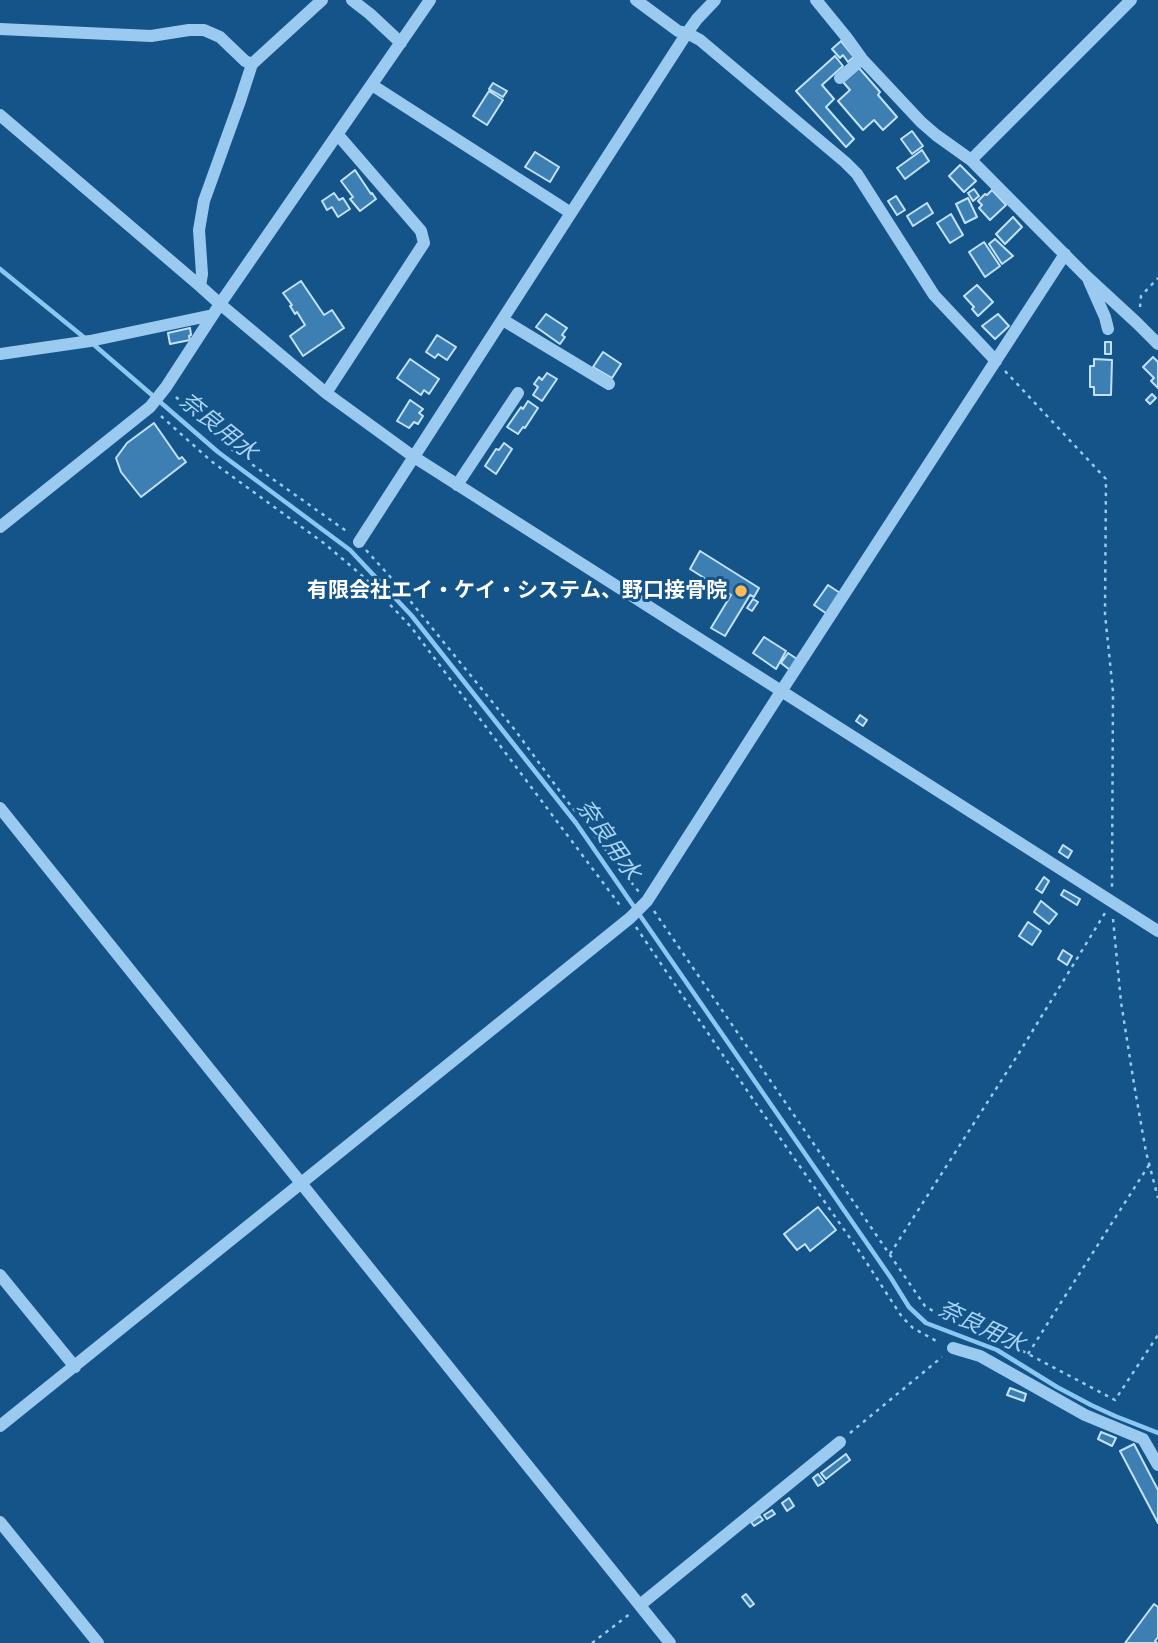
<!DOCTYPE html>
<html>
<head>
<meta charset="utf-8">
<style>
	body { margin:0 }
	canvas { display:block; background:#145488 }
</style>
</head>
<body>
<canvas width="1158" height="1643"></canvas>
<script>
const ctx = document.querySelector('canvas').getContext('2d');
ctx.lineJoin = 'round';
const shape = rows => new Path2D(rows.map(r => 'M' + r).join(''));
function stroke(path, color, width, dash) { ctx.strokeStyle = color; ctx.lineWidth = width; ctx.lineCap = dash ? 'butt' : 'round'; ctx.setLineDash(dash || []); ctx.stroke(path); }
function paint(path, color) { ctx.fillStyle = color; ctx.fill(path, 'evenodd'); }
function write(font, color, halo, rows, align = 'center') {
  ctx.font = font + ' Cabin,"Noto Sans JP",sans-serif'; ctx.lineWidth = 6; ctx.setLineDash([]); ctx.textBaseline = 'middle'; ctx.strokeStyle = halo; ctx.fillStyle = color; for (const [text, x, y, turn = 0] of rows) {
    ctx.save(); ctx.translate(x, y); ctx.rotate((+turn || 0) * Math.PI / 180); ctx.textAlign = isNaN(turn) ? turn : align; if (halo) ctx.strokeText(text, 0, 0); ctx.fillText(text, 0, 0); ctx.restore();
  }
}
stroke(shape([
	[0,269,86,339],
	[93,344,218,452,350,550,412,616,576,823,891,1278,909,1307,926,1323,997,1350,1057,1387,1091,1405,1115,1416,1158,1433]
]), '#8bc7f3', 4.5);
const building = shape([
	[841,41,854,57,848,62,843,55,840,58,832,49,841,41],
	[835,56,843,66,822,85,834,99,826,107,854,139,846,147,796,91,835,56],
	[859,68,880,92,878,95,897,117,883,130,874,120,863,130,838,101,850,90,843,82,859,68],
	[493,83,507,91,503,97,489,89,493,83],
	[489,91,503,100,487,125,473,116,489,91],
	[912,131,923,146,912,154,901,139,912,131],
	[922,150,929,161,905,179,897,168,922,150],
	[535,152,559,167,550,182,525,167,535,152],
	[960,165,976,181,964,192,949,176,960,165],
	[355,170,371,194,372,193,376,199,360,211,350,199,353,197,341,181,355,170],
	[974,189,979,196,973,201,968,193,974,189],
	[992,190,1006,205,990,220,979,208,982,205,978,201,985,194,987,195,992,190],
	[334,193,339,200,343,198,350,209,338,217,332,207,327,210,322,201,334,193],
	[896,196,905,210,897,215,888,201,896,196],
	[968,198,977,217,965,223,956,204,968,198],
	[927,203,933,213,913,226,907,216,927,203],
	[951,214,963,235,950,243,937,223,951,214],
	[1013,217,1022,227,1005,244,996,234,1013,217],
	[995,239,1013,256,1002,264,989,244,995,239],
	[984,242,1000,266,985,277,969,252,984,242],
	[301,281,324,315,332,310,344,328,303,356,290,336,305,325,297,312,295,314,290,306,292,305,283,293,301,281],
	[977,285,993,302,978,316,972,309,974,307,964,296,977,285],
	[546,314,567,328,562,335,565,337,560,344,536,327,546,314],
	[998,314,1009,326,995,339,982,326,998,314],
	[190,328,191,335,189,336,190,340,170,344,168,333,190,328],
	[437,335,456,347,447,360,438,354,435,358,426,352,437,335],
	[1105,342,1111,342,1111,354,1105,354,1105,342],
	[603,352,621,364,612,378,593,367,603,352],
	[1153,357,1158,362,1158,388,1151,381,1154,378,1143,367,1153,357],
	[410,359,439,379,429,394,424,390,421,395,397,378,410,359],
	[1094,359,1112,360,1111,395,1094,395,1094,387,1090,387,1090,366,1094,366,1094,359],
	[547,373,557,379,542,401,533,395,538,387,534,384,539,377,542,380,547,373],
	[1152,394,1156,398,1150,404,1146,400,1152,394],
	[410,400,423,409,419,413,423,416,418,424,414,422,409,428,397,421,410,400],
	[528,401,538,408,525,428,523,427,518,434,507,427,521,407,523,409,528,401],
	[154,423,179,459,182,457,186,462,141,497,121,472,116,458,127,443,154,423],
	[504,443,512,449,496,474,485,466,496,449,499,450,504,443],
	[700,551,759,588,754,597,750,595,725,636,711,628,731,595,690,569,700,551],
	[828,585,840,593,827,614,814,605,828,585],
	[753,599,758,602,752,611,747,608,753,599],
	[764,637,786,651,776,669,753,653,764,637],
	[788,653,797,659,790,670,781,663,788,653],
	[860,715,867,720,863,726,856,721,860,715],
	[1063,845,1072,851,1068,858,1059,852,1063,845],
	[1044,877,1049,881,1042,893,1036,889,1044,877],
	[1064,890,1080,899,1077,905,1061,895,1064,890],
	[1041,901,1057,914,1049,924,1034,912,1041,901],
	[1028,922,1041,931,1032,945,1019,936,1028,922],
	[1063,950,1072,956,1067,965,1058,959,1063,950],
	[818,1207,836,1230,810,1251,805,1244,797,1250,784,1234,818,1207],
	[1010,1388,1026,1394,1024,1401,1007,1395,1010,1388],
	[1101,1432,1116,1438,1112,1446,1098,1439,1101,1432],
	[1134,1444,1158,1490,1158,1523,1120,1451,1134,1444],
	[846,1454,850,1460,826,1479,821,1473,846,1454],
	[818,1474,824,1482,818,1486,813,1478,818,1474],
	[789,1498,794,1506,787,1511,782,1503,789,1498],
	[772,1510,775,1514,767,1519,764,1515,772,1510],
	[760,1516,763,1520,754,1526,751,1522,760,1516],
	[746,1594,754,1604,750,1607,742,1597,746,1594],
	[1154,1604,1158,1607,1158,1637,1155,1641,1157,1643,1125,1643,1154,1604]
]);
paint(building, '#3d7fb2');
stroke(building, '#c0e2fb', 2);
stroke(shape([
	[1140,307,1141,296,1158,278],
	[1005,371,1106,479,1105,614,1113,692,1112,888],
	[176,397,216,437,236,453,349,533],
	[161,416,211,461,325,544,366,579,411,627,622,908],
	[366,550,394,581,515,730,564,797,639,892],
	[654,911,925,1306,941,1316,998,1338,1115,1400,1158,1335],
	[1113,919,1121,1002,1134,1084,1146,1152,1158,1198],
	[636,927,750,1095,859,1251,902,1317,913,1328,940,1343],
	[890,1254,1019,1053,1105,913],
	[1028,1354,1149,1165],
	[850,1433,942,1357],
	[592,1643,631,1613]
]), '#9acaef', 2.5, [3.5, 5]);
stroke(shape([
	[352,0,370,14,401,43],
	[636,0,678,31,687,33,700,40,845,162,857,174,934,295,996,361],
	[816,0,847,38,862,59,921,122,936,135,971,160,1085,275,1137,323,1158,344],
	[0,29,151,36,189,30,204,30,220,37,245,61,252,64],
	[840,78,862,59],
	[372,85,571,213],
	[0,115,200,286,220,304,326,393,414,457,1158,931],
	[971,160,1131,0],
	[1089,281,1105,317,1108,329],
	[200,286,202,274,199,230,204,201,240,101,252,64,322,0],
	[503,320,609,384],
	[0,354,90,341,213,315],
	[326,393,424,243,421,231,338,135],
	[457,485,518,393],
	[0,527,150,407,166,387,220,304,430,0],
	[359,542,687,33,697,19,715,0],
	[0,808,670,1643],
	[0,1275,75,1367],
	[953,1348,980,1356,1085,1415,1143,1439,1158,1465],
	[0,1426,630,918,647,901,782,690,1065,254],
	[0,1522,98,1643],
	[640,1605,840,1442]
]), '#9acaef', 12);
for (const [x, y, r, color] of [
	[741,591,7,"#ffbb58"]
]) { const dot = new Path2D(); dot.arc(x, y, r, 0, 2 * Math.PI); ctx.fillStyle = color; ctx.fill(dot); stroke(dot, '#145488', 2.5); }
write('bold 21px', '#fff', '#145488', [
	["有限会社エイ・ケイ・システム、野口接骨院",727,591]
], 'right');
write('italic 23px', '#a5d4f7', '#145488', [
	["奈良用水",218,427,39],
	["奈良用水",608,840,55],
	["奈良用水",981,1327,25]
]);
</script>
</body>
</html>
